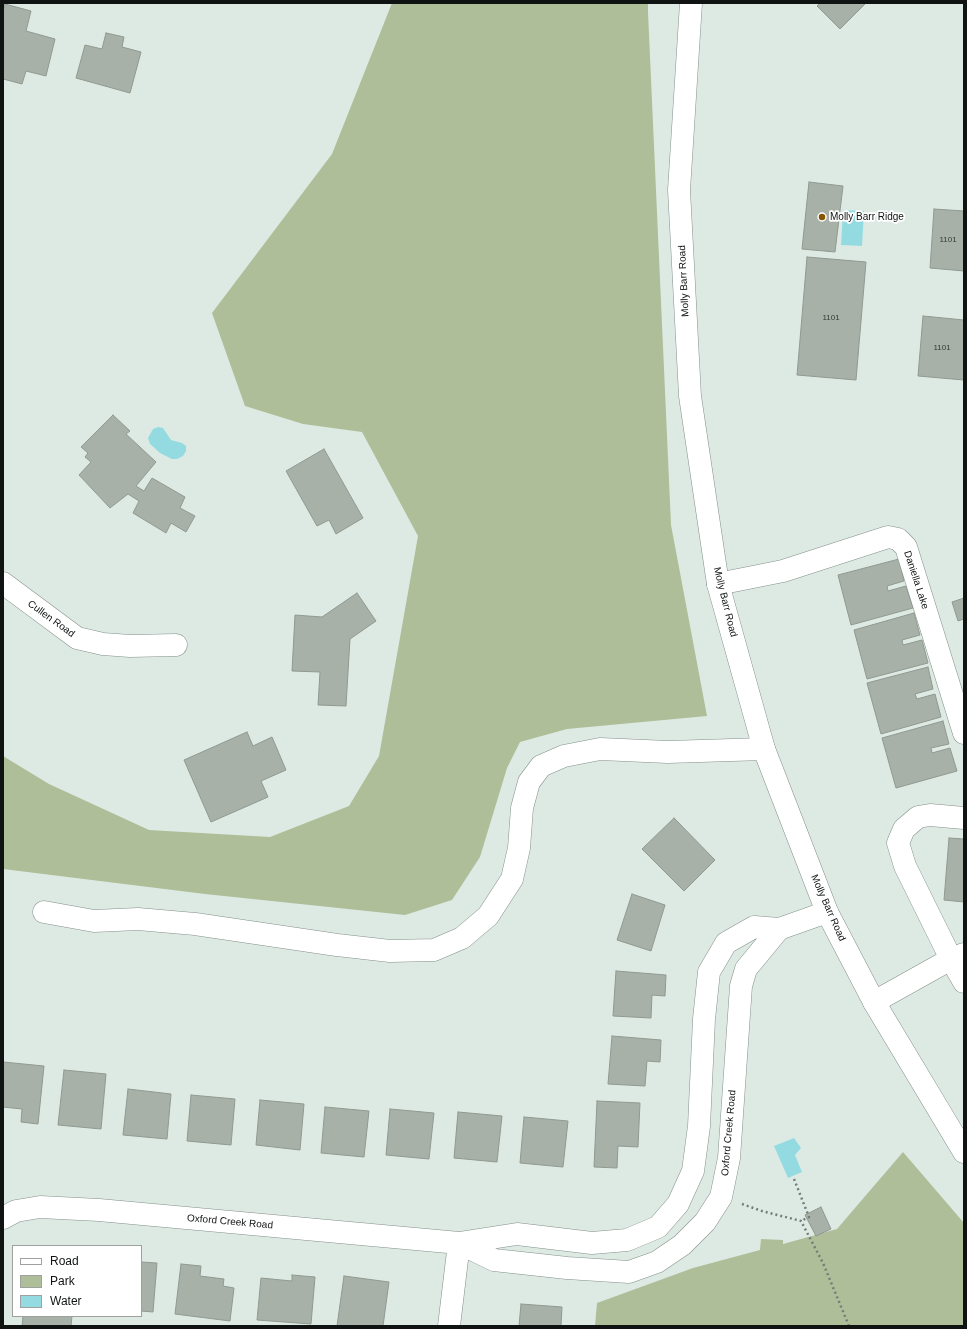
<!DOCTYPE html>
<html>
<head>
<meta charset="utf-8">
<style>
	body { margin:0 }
	#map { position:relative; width:967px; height:1329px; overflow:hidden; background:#ddeae4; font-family:Arial,sans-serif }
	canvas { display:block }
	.frame { position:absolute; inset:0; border:4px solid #0f1311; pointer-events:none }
	.legend { position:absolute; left:12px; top:1245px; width:130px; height:72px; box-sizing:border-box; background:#fff; border:1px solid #9fa1a0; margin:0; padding:5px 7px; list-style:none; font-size:12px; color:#0f1311 }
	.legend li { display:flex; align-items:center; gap:8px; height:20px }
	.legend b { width:20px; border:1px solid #9fa1a0 }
</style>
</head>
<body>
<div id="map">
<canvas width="967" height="1329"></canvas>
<div class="frame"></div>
<ul class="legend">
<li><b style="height:5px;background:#fff"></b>Road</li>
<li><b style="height:11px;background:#adbe98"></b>Park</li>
<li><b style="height:11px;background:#94dbe1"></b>Water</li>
</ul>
</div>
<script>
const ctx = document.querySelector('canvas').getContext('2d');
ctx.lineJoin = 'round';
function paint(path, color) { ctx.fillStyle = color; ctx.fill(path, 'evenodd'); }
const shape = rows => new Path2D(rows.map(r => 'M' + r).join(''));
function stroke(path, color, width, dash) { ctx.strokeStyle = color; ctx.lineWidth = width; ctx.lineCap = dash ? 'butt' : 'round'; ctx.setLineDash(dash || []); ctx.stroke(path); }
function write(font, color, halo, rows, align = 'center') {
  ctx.font = font + ' Arial,sans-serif'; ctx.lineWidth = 3.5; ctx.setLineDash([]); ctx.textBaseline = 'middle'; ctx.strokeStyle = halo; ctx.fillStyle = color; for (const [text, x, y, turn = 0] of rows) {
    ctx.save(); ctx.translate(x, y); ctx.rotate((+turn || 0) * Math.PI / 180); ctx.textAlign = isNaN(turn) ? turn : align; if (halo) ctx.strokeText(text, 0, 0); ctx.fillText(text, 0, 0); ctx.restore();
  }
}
paint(shape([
	[392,3,648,3,648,12,671,525,707,716,567,729,520,742,507,768,480,857,452,900,405,915,205,894,3,869,3,756,49,784,149,830,270,837,349,806,379,756,418,536,362,432,303,424,245,406,212,313,332,154],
	[903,1152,964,1223,964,1326,595,1326,597,1303,693,1268,760,1250,761,1239,783,1240,783,1244,837,1229]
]), '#adbe98');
paint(shape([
	[843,210,864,211,862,246,841,245],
	[158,427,163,428,171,440,182,443,186,446,186,451,183,456,177,459,172,459,160,453,150,444,148,438,153,429],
	[794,1138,801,1148,795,1155,802,1172,788,1178,774,1146]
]), '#94dbe1');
const building = shape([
	[820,3,866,3,840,29,817,6,820,3],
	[5,4,31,11,26,31,55,39,46,76,26,71,22,84,3,79,3,11,5,4],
	[106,33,124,37,122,47,141,52,130,93,76,78,85,45,102,49,106,33],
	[809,182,843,186,835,252,802,249,809,182],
	[934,209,964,211,964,271,930,268,934,209],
	[807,257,866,262,856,380,797,375,807,257],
	[923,316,964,320,964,380,918,376,923,316],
	[113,415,130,431,126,434,156,462,136,486,144,491,152,478,185,497,180,508,195,516,186,532,171,523,166,533,133,513,139,501,128,494,110,508,79,475,91,462,85,457,88,453,81,447,113,415],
	[324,449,363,518,336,534,329,520,317,526,286,471,324,449],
	[899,559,904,581,887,586,888,591,906,586,913,608,851,625,838,575,899,559],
	[357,593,376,621,350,639,346,706,318,705,320,672,292,671,295,615,322,617,357,593],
	[964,598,964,619,958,621,952,602,964,598],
	[914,613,920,635,902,640,903,645,922,640,928,663,867,679,854,630,914,613],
	[928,667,933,689,915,694,917,699,935,694,941,717,881,734,867,683,928,667],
	[943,721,949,744,931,748,932,753,950,748,957,771,896,788,882,738,943,721],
	[247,732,253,746,272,737,286,770,261,781,268,797,211,822,184,760,247,732],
	[674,818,715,860,684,891,642,849,674,818],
	[949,838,964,839,964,902,944,900,949,838],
	[632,894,665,905,651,951,617,940,632,894],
	[616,971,666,975,665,996,652,995,651,1018,613,1016,616,971],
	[612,1036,661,1040,660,1062,647,1061,645,1086,608,1084,612,1036],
	[3,1062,44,1066,38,1124,21,1122,22,1109,3,1107,3,1062],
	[64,1070,106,1074,101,1129,58,1125,64,1070],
	[128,1089,171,1094,167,1139,123,1135,128,1089],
	[191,1095,235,1099,231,1145,187,1141,191,1095],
	[260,1100,304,1104,300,1150,256,1145,260,1100],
	[597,1101,640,1103,638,1147,618,1146,617,1168,594,1167,597,1101],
	[325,1107,369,1111,364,1157,321,1153,325,1107],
	[390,1109,434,1113,429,1159,386,1155,390,1109],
	[458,1112,502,1116,497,1162,454,1158,458,1112],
	[524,1117,568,1121,563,1167,520,1163,524,1117],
	[821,1207,831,1229,816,1236,805,1215,821,1207],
	[141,1262,157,1263,153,1312,141,1311,141,1262],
	[181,1264,201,1266,200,1276,224,1279,223,1286,234,1288,230,1321,175,1314,181,1264],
	[292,1275,315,1277,311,1324,257,1320,261,1278,292,1281,292,1275],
	[344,1276,389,1282,383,1326,337,1326,344,1276],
	[521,1304,562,1307,561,1326,519,1326,521,1304],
	[23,1316,72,1316,71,1326,22,1326,23,1316]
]);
paint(building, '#a8b1a8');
stroke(building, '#909990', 1);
const minor = shape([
	[3,583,77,638,103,644,130,646,176,645],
	[718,584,783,571,888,537,898,539,906,547,964,733],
	[964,818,930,815,918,817,904,829,898,843,905,866,951,959,964,982],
	[44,912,94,921,138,919,195,924,337,945,390,951,434,950,462,938,488,916,512,879,519,848,522,808,529,782,541,766,564,756,600,749,668,752,764,749],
	[874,1002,951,959,964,954],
	[3,1218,16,1211,40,1207,99,1210,459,1243,517,1234,592,1243,627,1240,658,1227,678,1204,693,1171,699,1126,704,1019,709,972,726,943,754,927,779,929,827,912],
	[459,1243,494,1260,567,1268,629,1272,657,1262,682,1245,705,1222,721,1197,729,1158,741,986,746,969,779,929],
	[449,1326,459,1243]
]);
const major = shape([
	[691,3,679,190,690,396,718,584,764,749,827,912,874,1002,964,1152]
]);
stroke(minor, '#84908a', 23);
stroke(major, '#84908a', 23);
stroke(shape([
	[794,1179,809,1217,801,1221],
	[742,1204,762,1211,801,1221,823,1263,849,1326]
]), '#747d79', 2.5, [2, 3]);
stroke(minor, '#fff', 22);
stroke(major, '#fff', 22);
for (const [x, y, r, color] of [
	[822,217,4,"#885600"]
]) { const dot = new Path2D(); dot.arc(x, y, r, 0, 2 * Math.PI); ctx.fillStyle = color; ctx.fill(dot); stroke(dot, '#fff', 1.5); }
write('8px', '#353a37', null, [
	["1101",948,240],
	["1101",831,318],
	["1101",942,348]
]);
write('10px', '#0f1311', '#fff', [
	["Molly Barr Ridge",830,217]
], 'left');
write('10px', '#0f1311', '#fff', [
	["Molly Barr Road",684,281,-93],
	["Daniella Lake",916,580,72],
	["Molly Barr Road",725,602,76],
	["Cullen Road",51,619,36],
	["Molly Barr Road",828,908,66],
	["Oxford Creek Road",729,1133,-85],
	["Oxford Creek Road",230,1222,5]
]);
</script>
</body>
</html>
